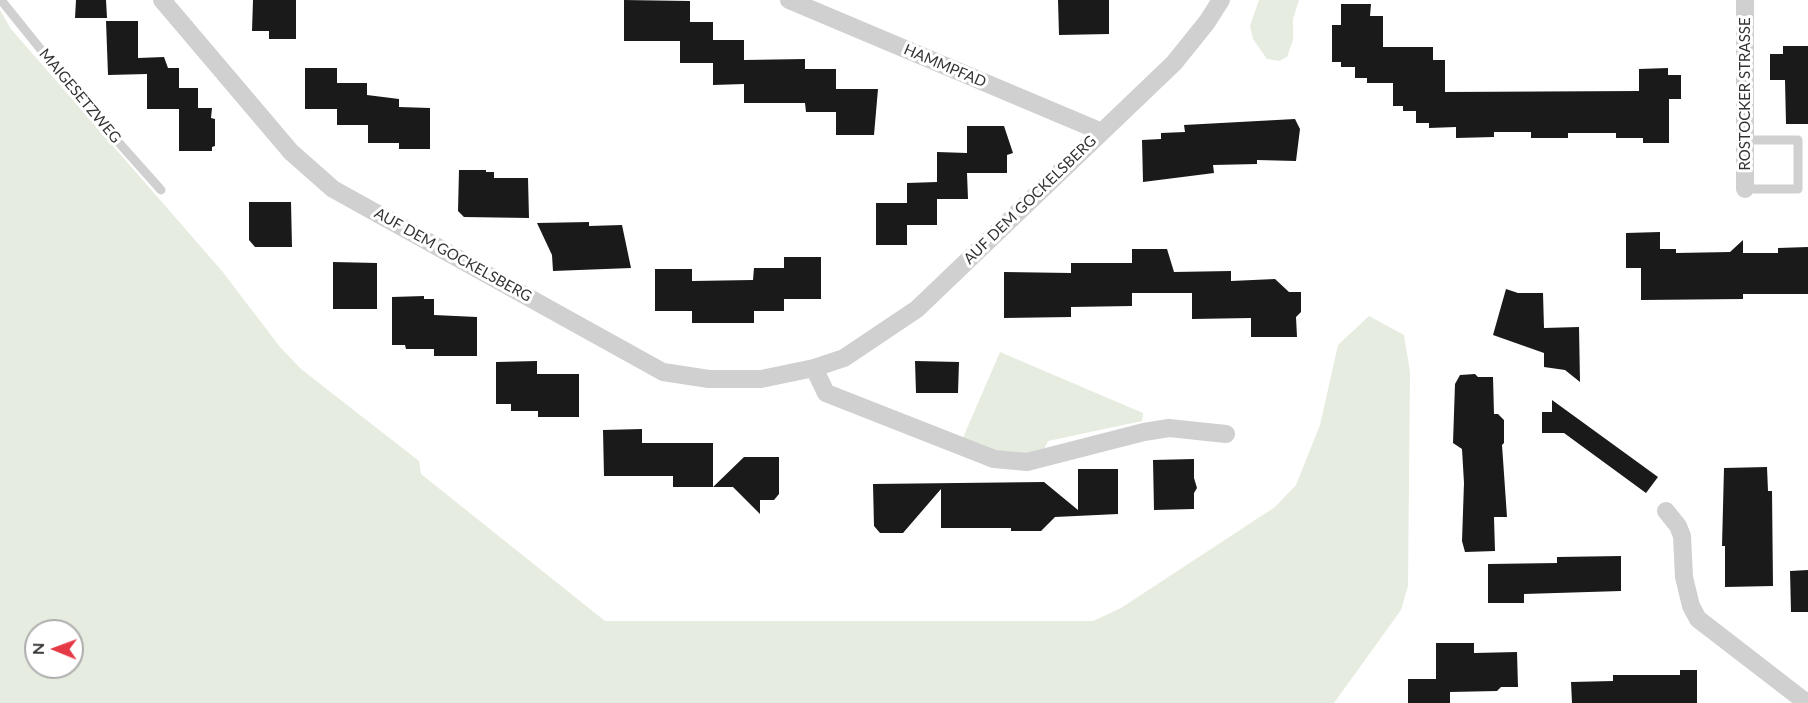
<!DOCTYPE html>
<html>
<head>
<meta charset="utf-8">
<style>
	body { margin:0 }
	#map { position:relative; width:1808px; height:703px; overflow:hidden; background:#fff; font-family:Lato,sans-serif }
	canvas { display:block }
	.north { position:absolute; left:24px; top:619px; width:60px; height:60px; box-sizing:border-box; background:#fff; border:2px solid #adadad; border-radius:50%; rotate:271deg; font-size:16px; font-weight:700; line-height:24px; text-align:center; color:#333 }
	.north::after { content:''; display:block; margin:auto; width:21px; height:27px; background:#e63946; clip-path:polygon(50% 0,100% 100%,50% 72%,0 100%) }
</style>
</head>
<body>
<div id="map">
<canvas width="1808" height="703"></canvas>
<div class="north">N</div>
</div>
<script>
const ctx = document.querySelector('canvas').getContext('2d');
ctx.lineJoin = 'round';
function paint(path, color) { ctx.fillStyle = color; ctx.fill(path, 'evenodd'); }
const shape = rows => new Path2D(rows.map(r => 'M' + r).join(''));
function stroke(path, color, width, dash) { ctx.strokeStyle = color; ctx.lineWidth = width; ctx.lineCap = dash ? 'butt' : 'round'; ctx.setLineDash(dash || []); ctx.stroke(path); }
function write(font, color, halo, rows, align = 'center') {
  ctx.font = font + ' Lato,sans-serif'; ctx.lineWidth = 6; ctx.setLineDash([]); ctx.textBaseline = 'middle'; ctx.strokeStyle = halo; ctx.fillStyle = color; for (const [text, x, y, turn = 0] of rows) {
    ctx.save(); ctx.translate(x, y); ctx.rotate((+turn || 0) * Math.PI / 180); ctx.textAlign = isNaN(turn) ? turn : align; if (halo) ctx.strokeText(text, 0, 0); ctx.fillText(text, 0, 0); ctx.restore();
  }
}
paint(shape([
	[1259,0,1299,0,1293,19,1293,40,1287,57,1279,61,1267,59,1253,39,1250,26],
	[0,10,11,29,222,271,280,347,301,369,419,461,421,474,605,621,1093,621,1121,608,1275,507,1296,485,1320,425,1338,345,1369,316,1404,335,1410,372,1408,586,1401,610,1334,703,0,703],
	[36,631,72,631,72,667,36,667],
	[1000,352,1143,413,1142,421,1048,441,1044,450,1027,455,997,453,962,440]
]), '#e6ecdf');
paint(shape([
	[76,0,106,0,107,18,75,18],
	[253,0,296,0,296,39,269,39,269,31,252,31],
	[624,0,690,1,690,22,713,22,713,40,744,40,744,60,805,59,805,69,836,69,836,89,878,89,874,135,836,135,836,112,806,112,805,103,744,103,744,84,713,85,713,63,680,63,680,41,624,41],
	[1058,0,1109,0,1109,34,1059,35],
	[1341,4,1371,4,1370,16,1383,16,1383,47,1433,47,1433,60,1445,60,1445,92,1639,91,1639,69,1668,68,1668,75,1681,75,1681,99,1669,99,1669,143,1643,143,1643,138,1616,138,1616,133,1568,133,1568,138,1531,138,1531,132,1494,132,1494,137,1456,138,1456,127,1429,128,1429,123,1416,123,1416,111,1403,111,1403,106,1393,106,1393,83,1367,83,1367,78,1355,78,1355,67,1341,67,1341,62,1332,62,1332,25,1341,25],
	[106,21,138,21,138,58,164,57,168,68,179,68,179,88,198,88,198,108,212,108,211,118,215,119,215,146,212,147,212,151,179,151,179,109,147,109,147,74,108,75],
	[1783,46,1808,46,1808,124,1786,124,1785,80,1770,80,1770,54,1783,54],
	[305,68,337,68,337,83,367,83,367,95,399,99,399,107,430,108,430,149,399,149,399,143,368,143,368,125,337,125,337,109,305,109],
	[1295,119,1300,129,1296,161,1257,160,1257,164,1213,165,1214,173,1143,182,1142,140,1161,139,1161,133,1185,132,1184,125],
	[967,126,1004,126,1013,153,1007,155,1007,173,967,173,968,199,937,199,937,225,907,225,907,245,876,245,876,203,907,203,907,183,937,182,937,152,967,153],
	[459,170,486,170,486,172,494,172,494,178,528,178,529,218,464,217,458,211],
	[249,202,291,202,292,247,255,247,249,240],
	[589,222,589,226,622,225,631,268,553,271,552,255,537,223],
	[1660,232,1660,249,1676,249,1676,253,1730,252,1743,240,1743,253,1778,253,1778,248,1808,247,1808,294,1743,294,1743,299,1641,300,1641,268,1626,268,1626,233],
	[1132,249,1167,249,1174,272,1231,271,1231,281,1275,279,1289,292,1301,292,1301,312,1296,317,1297,337,1251,337,1251,318,1192,319,1192,293,1132,293,1132,306,1071,307,1071,317,1004,318,1004,272,1071,273,1071,263,1132,263],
	[784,257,821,257,821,299,784,299,784,311,754,311,754,323,692,323,692,311,655,311,655,269,692,269,692,281,753,280,754,268,784,268],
	[333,262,377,263,377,309,333,309],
	[1506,289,1518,293,1543,293,1544,328,1579,327,1580,382,1565,370,1544,367,1544,353,1493,335],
	[424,296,424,299,434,299,434,315,477,317,477,356,434,356,434,349,406,349,405,345,392,345,392,297],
	[537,361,537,374,579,374,579,417,538,417,538,411,511,411,511,404,496,404,496,362],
	[915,361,959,362,958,393,916,393],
	[1475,374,1478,377,1493,377,1494,414,1498,414,1504,420,1504,443,1502,445,1507,517,1494,517,1495,551,1465,552,1462,541,1464,483,1462,449,1453,443,1455,384,1460,375],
	[1552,400,1658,477,1646,493,1564,433,1542,433,1542,412,1552,412],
	[642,429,642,443,713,443,713,487,673,487,673,476,604,476,603,430],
	[744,457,779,457,779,494,774,500,760,500,760,514,733,487,713,487],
	[1194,459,1194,478,1197,488,1194,493,1194,509,1154,510,1153,460],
	[1767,467,1768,491,1772,491,1773,586,1725,587,1725,546,1722,546,1724,468],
	[1078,469,1118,469,1118,514,1055,517,1041,531,1011,531,1011,528,941,528,941,489,903,533,880,533,874,526,873,484,1044,482,1078,510],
	[1621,556,1621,591,1524,594,1524,603,1488,603,1488,564,1557,563,1557,557],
	[1808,570,1808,612,1791,612,1790,571],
	[1436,643,1474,643,1474,653,1517,652,1518,687,1501,687,1497,691,1450,692,1450,703,1408,703,1408,679,1436,679],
	[1680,670,1697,670,1697,703,1572,703,1571,682,1613,681,1613,675,1680,675]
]), '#1a1a1a');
stroke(shape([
	[1,0,88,108,161,190],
	[1745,189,1798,189,1798,140,1745,140]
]), '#d0d0d0', 9);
stroke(shape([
	[162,0,291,152,333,189,663,372,709,379,761,379,814,368,844,358,917,309,1174,63,1207,22,1221,0],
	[789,0,1102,132],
	[1745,189,1745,0],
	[814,368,826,393,994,459,1027,462,1144,432,1169,428,1226,434],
	[1666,511,1678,526,1682,536,1684,577,1691,606,1698,619,1807,703]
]), '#d0d0d0', 18);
write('15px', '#333', '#fff', [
	["HAMMPFAD",945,66,23],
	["ROSTOCKER STRASSE",1745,94,-90],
	["MAIGESETZWEG",80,96,50],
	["AUF DEM GOCKELSBERG",1030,200,-44],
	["AUF DEM GOCKELSBERG",453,255,29]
]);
</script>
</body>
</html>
